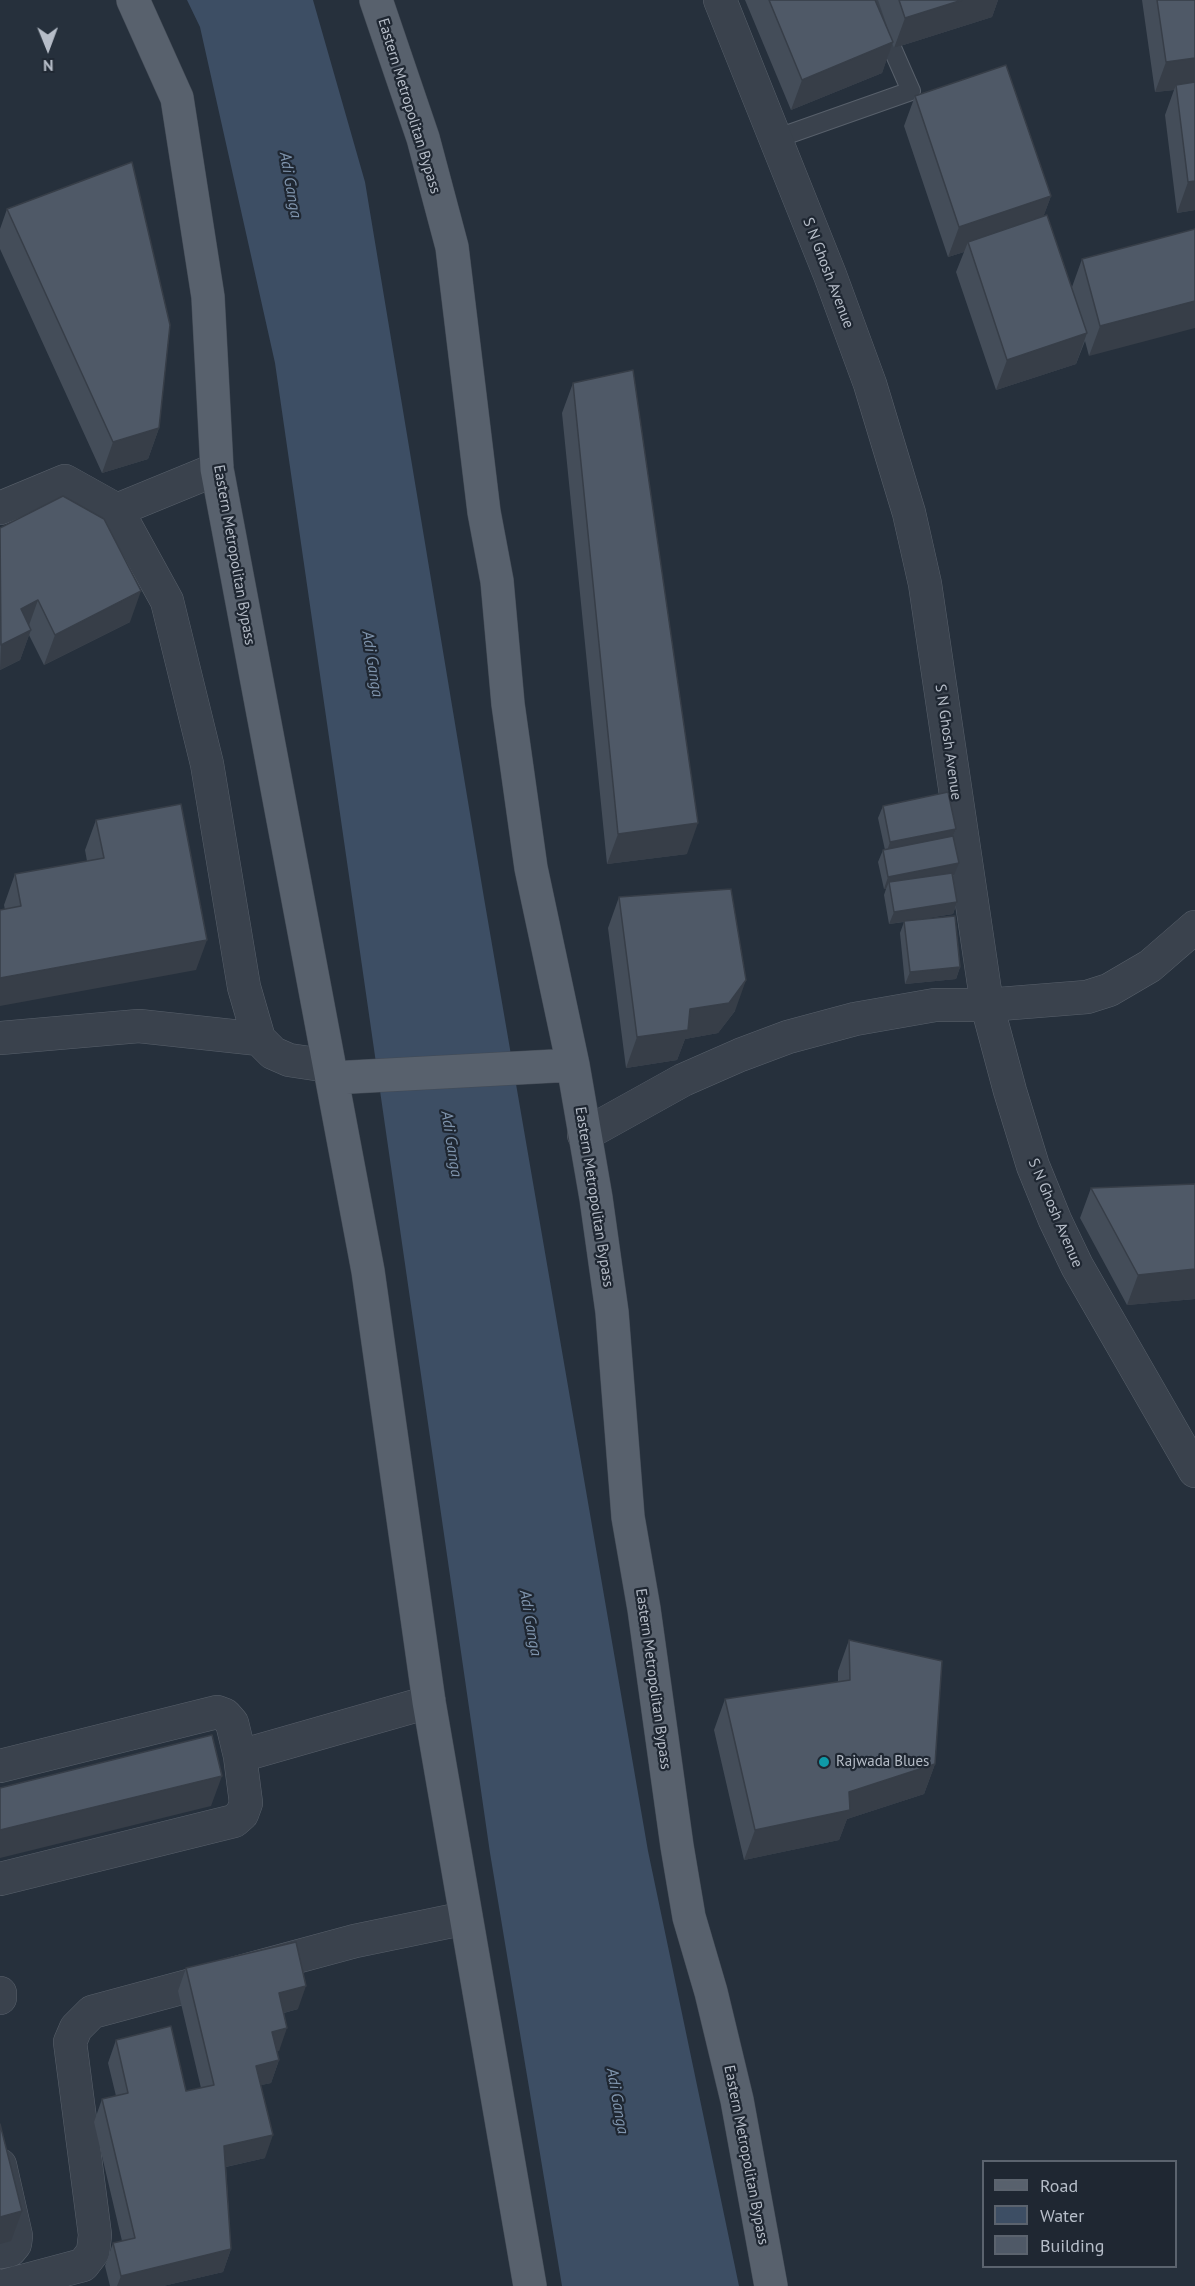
<!DOCTYPE html>
<html>
<head>
<meta charset="utf-8">
<style>
	body { margin:0 }
	#map { position:relative; width:1195px; height:2286px; overflow:hidden; background:#26303c; font-family:"PT Sans",sans-serif }
	canvas { display:block }
	.legend { position:absolute; left:982px; top:2160px; width:195px; height:108px; box-sizing:border-box; background:#1f2732; border:2px solid #5b636e; margin:0; padding:8px 10px; list-style:none; font-size:18px; color:#b6bdc8 }
	.legend li { display:flex; align-items:center; gap:12px; height:30px }
	.legend b { width:30px; border:2px solid #5b636e }
	.north { position:absolute; left:18px; top:18px; width:60px; height:60px; -webkit-text-stroke:4px #1f2732; paint-order:stroke; rotate:179deg; font-size:16px; font-weight:700; line-height:24px; text-align:center; color:#b6bdc8 }
	.north::after { content:''; display:block; margin:auto; width:21px; height:27px; background:#b6bdc8; clip-path:polygon(50% 0,100% 100%,50% 72%,0 100%) }
</style>
</head>
<body>
<div id="map">
<canvas width="1195" height="2286"></canvas>
<ul class="legend">
<li><b style="height:8px;background:#58616d"></b>Road</li>
<li><b style="height:16px;background:#3d4e64"></b>Water</li>
<li><b style="height:16px;background:#4f5967"></b>Building</li>
</ul>
<div class="north">N</div>
</div>
<script>
const ctx = document.querySelector('canvas').getContext('2d');
ctx.lineJoin = 'round';
function paint(path, color) { ctx.fillStyle = color; ctx.fill(path, 'evenodd'); }
const shape = rows => new Path2D(rows.map(r => 'M' + r).join(''));
function stroke(path, color, width, dash) { ctx.strokeStyle = color; ctx.lineWidth = width; ctx.lineCap = dash ? 'butt' : 'round'; ctx.setLineDash(dash || []); ctx.stroke(path); }
function write(font, color, halo, rows, align = 'center') {
  ctx.font = font + ' "PT Sans",sans-serif'; ctx.lineWidth = 4.5; ctx.setLineDash([]); ctx.textBaseline = 'middle'; ctx.strokeStyle = halo; ctx.fillStyle = color; for (const [text, x, y, turn = 0] of rows) {
    ctx.save(); ctx.translate(x, y); ctx.rotate((+turn || 0) * Math.PI / 180); ctx.textAlign = isNaN(turn) ? turn : align; if (halo) ctx.strokeText(text, 0, 0); ctx.fillText(text, 0, 0); ctx.restore();
  }
}
paint(shape([
	[187,0,313,0,365,182,484,898,648,1851,739,2286,562,2286,490,1853,275,363,200,27]
]), '#3d4e64');
const service = shape([
	[775,139,911,91,871,0]
]);
const minor = shape([
	[720,0,830,275,870,384,909,513,925,584,987,1005,1010,1091,1033,1166,1055,1220,1077,1266,1195,1471],
	[0,508,65,481,117,510,167,601,207,764,244,987,259,1039,273,1053,289,1060,329,1066],
	[117,510,217,469],
	[0,1038,139,1026,259,1039],
	[584,1135,683,1080,740,1055,788,1037,855,1019,935,1005,987,1005,1087,997,1109,990,1150,966,1195,927],
	[0,1766,217,1712,225,1715,232,1723,240,1756],
	[0,1879,234,1821,242,1814,246,1803,240,1756,429,1702],
	[0,1993,0,1998],
	[0,2165,16,2236,15,2244,10,2250,0,2252],
	[4,2286,83,2265,93,2252,95,2235,70,2042,76,2028,92,2012,355,1941,466,1918]
]);
const primary = shape([
	[133,0,177,98,208,297,217,469,368,1271,429,1702,530,2286],
	[376,0,423,138,452,247,484,512,497,581,508,704,531,868,573,1065,596,1198,612,1312,628,1517,644,1609,677,1846,689,1917,711,1992,737,2100,771,2286],
	[332,1078,573,1065]
]);
stroke(service, '#58606b', 20);
stroke(minor, '#58606b', 34);
stroke(primary, '#434b56', 34);
stroke(service, '#3a424d', 18);
stroke(minor, '#3a424d', 33);
stroke(primary, '#58616d', 33);
paint(shape([
	[745,0,875,0,890,35,878,0,998,0,992,17,894,48,892,43,882,73,791,110],
	[1142,0,1195,0,1195,210,1177,213,1165,115,1174,90,1155,92],
	[915,96,1051,196,1043,217,1072,287,1082,259,1195,229,1089,356,1085,341,1076,364,996,390,956,272,964,252,948,257,904,126],
	[7,209,159,428,148,459,102,473,0,249,0,229],
	[573,383,687,854,607,864,562,413],
	[0,528,130,622,44,665,29,635,20,660,0,670],
	[883,806,956,829,953,836,954,875,953,876,957,902,953,914,915,920,960,967,956,979,905,984,900,933,904,922,889,924,884,895,886,889,884,889,878,862,883,850,885,850,878,818],
	[96,820,196,970,5,910,4,905,15,874,87,861,85,850],
	[619,897,735,1011,718,1033,685,1039,677,1060,626,1068,608,928],
	[1195,1184,1195,1299,1127,1305,1080,1218,1091,1188],
	[849,1640,935,1764,924,1794,847,1819,839,1840,744,1860,714,1730,725,1699,838,1682,838,1671],
	[186,1968,298,2009,284,2013,279,2051,277,2051,279,2060,271,2083,261,2085,265,2158,226,2167,231,2249,223,2272,163,2286,110,2286,105,2266,113,2243,122,2241,94,2122,102,2099,116,2096,108,2063,116,2040,186,2091,201,2088,178,1991]
]), '#444d59');
paint(shape([
	[962,0,998,0,992,17,894,48,905,18],
	[893,42,882,73,791,110,802,80],
	[1195,58,1195,87,1176,85,1174,90,1155,92,1166,62],
	[1195,181,1195,210,1177,213,1188,182],
	[1051,196,1040,226,968,242,964,252,948,257,959,227],
	[1195,301,1195,328,1089,356,1100,326],
	[1087,333,1076,364,996,390,1007,360],
	[159,428,148,459,102,473,113,442],
	[141,591,130,622,44,665,55,635],
	[38,600,27,631,21,609],
	[31,630,20,660,0,670,1,645],
	[698,823,687,854,607,864,618,834],
	[956,829,951,841,886,854,890,842],
	[959,863,954,875,890,888,889,882,886,889,884,889,888,877],
	[957,902,953,914,889,924,894,912],
	[207,940,196,970,0,1006,0,978],
	[960,967,956,979,905,984,910,972],
	[746,980,735,1011,718,1033,685,1039,677,1060,626,1068,637,1037],
	[1195,1269,1195,1299,1127,1305,1138,1275],
	[935,1764,924,1794,847,1819,839,1840,744,1860,755,1830,849,1792],
	[222,1776,211,1806,0,1858,0,1830],
	[306,1986,298,2009,271,2016,279,1993],
	[287,2028,279,2051,264,2054,272,2032],
	[279,2060,271,2083,248,2088,256,2066],
	[273,2135,265,2158,216,2169,224,2146],
	[22,2211,11,2241,0,2244,0,2217],
	[231,2249,223,2272,163,2286,117,2286,121,2276]
]), '#373e48');
const building = shape([
	[769,0,875,0,893,42,802,80,769,0],
	[899,0,962,0,905,18,899,0],
	[1157,0,1195,0,1195,58,1166,62,1157,0],
	[1006,65,1051,196,959,227,915,96,1006,65],
	[1195,82,1195,181,1188,182,1176,85,1195,82],
	[132,162,170,325,159,428,113,442,7,209,132,162],
	[1047,215,1087,333,1007,360,968,242,1047,215],
	[1195,229,1195,301,1100,326,1082,259,1195,229],
	[633,370,698,823,618,834,573,383,633,370],
	[63,496,104,519,141,591,55,635,38,600,21,609,31,630,1,645,0,528,63,496],
	[948,792,956,829,890,842,883,806,948,792],
	[181,804,207,940,0,978,0,910,21,906,15,874,104,858,96,820,181,804],
	[953,836,959,863,888,877,883,850,953,836],
	[952,873,957,902,894,912,889,882,952,873],
	[731,889,746,980,729,1003,690,1009,688,1030,637,1037,619,897,731,889],
	[955,916,960,967,910,972,904,921,955,916],
	[1195,1184,1195,1269,1138,1275,1091,1188,1195,1184],
	[849,1640,942,1661,935,1764,849,1792,850,1810,755,1830,725,1699,850,1680,849,1640],
	[212,1735,222,1776,0,1830,0,1788,212,1735],
	[296,1942,306,1986,279,1993,287,2028,272,2032,279,2060,256,2066,273,2135,224,2146,231,2249,121,2276,113,2243,135,2238,102,2099,128,2093,116,2040,171,2026,186,2091,214,2085,186,1968,296,1942],
	[0,2124,22,2211,0,2217,0,2124]
]);
paint(building, '#4f5967');
stroke(building, '#373e48', 1.5);
for (const [x, y, r, color] of [
	[824,1762,6,"#0f9aa8"]
]) { const dot = new Path2D(); dot.arc(x, y, r, 0, 2 * Math.PI); ctx.fillStyle = color; ctx.fill(dot); stroke(dot, '#1f2732', 2); }
write('15px', '#b6bdc8', '#1f2732', [
	["Eastern Metropolitan Bypass",409,106,73],
	["S N Ghosh Avenue",828,273,69],
	["Eastern Metropolitan Bypass",234,555,80],
	["S N Ghosh Avenue",948,742,82],
	["Eastern Metropolitan Bypass",594,1197,81],
	["S N Ghosh Avenue",1055,1213,67],
	["Eastern Metropolitan Bypass",653,1679,82],
	["Eastern Metropolitan Bypass",746,2155,79]
]);
write('15px', '#b6bdc8', '#1f2732', [
	["Rajwada Blues",836,1762]
], 'left');
write('italic 16px', '#7f94ad', '#1f2732', [
	["Adi Ganga",290,185,80],
	["Adi Ganga",372,664,81],
	["Adi Ganga",451,1144,81],
	["Adi Ganga",530,1623,80],
	["Adi Ganga",617,2101,80]
]);
</script>
</body>
</html>
